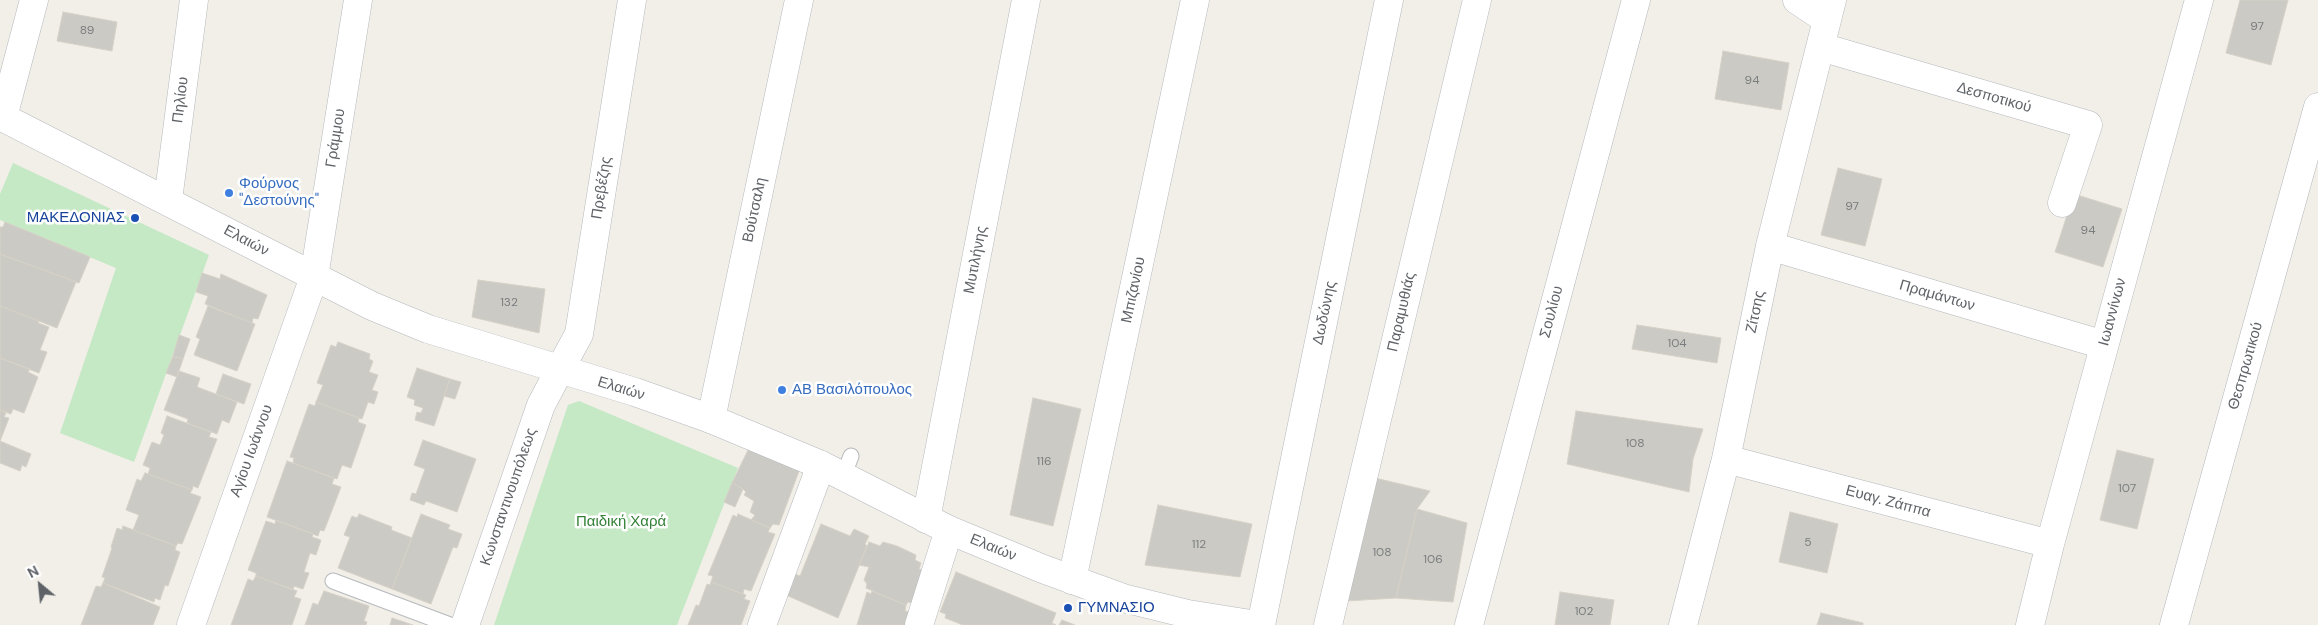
<!DOCTYPE html>
<html>
<head>
<meta charset="utf-8">
<style>
	body { margin:0 }
	#map { position:relative; width:2318px; height:625px; overflow:hidden; background:#f1efe8; font-family:"DM Sans",sans-serif }
	canvas { display:block }
	.north { position:absolute; left:15px; top:560px; width:50px; height:50px; -webkit-text-stroke:4px #fff; paint-order:stroke; rotate:332deg; font-size:14px; font-weight:700; line-height:20px; text-align:center; color:#5f6368 }
	.north::after { content:''; display:block; margin:auto; width:18px; height:22px; background:#5f6368; clip-path:polygon(50% 0,100% 100%,50% 72%,0 100%) }
</style>
</head>
<body>
<div id="map">
<canvas width="2318" height="625"></canvas>
<div class="north">N</div>
</div>
<script>
const ctx = document.querySelector('canvas').getContext('2d');
ctx.lineJoin = 'round';
function paint(path, color) { ctx.fillStyle = color; ctx.fill(path, 'evenodd'); }
const shape = rows => new Path2D(rows.map(r => 'M' + r).join(''));
function stroke(path, color, width, dash) { ctx.strokeStyle = color; ctx.lineWidth = width; ctx.lineCap = dash ? 'butt' : 'round'; ctx.setLineDash(dash || []); ctx.stroke(path); }
function write(font, color, halo, rows, align = 'center') {
  ctx.font = font + ' "DM Sans",sans-serif'; ctx.lineWidth = 5; ctx.setLineDash([]); ctx.textBaseline = 'middle'; ctx.strokeStyle = halo; ctx.fillStyle = color; for (const [text, x, y, turn = 0] of rows) {
    ctx.save(); ctx.translate(x, y); ctx.rotate((+turn || 0) * Math.PI / 180); ctx.textAlign = isNaN(turn) ? turn : align; if (halo) ctx.strokeText(text, 0, 0); ctx.fillText(text, 0, 0); ctx.restore();
  }
}
paint(shape([
	[13,163,209,255,134,462,60,433,116,268,0,220,0,194],
	[579,401,738,468,677,625,494,625,568,405]
]), '#c5e8c5');
const building = shape([
	[2240,0,2288,0,2271,65,2226,53,2240,0],
	[63,12,117,22,112,51,57,41,63,12],
	[1723,51,1789,63,1781,110,1715,99,1723,51],
	[1838,168,1882,179,1865,246,1821,235,1838,168],
	[2074,194,2122,209,2103,267,2055,252,2074,194],
	[5,222,90,257,79,283,0,254,0,227,3,227,5,222],
	[0,254,76,282,57,328,0,306,0,254],
	[202,273,220,279,221,274,267,295,258,319,253,318,252,323,205,304,208,296,196,292,202,273],
	[478,280,545,289,539,333,472,317,478,280],
	[0,306,39,321,38,323,49,327,40,350,47,352,39,373,0,358,0,306],
	[208,306,255,324,237,371,194,355,200,339,196,337,208,306],
	[1637,325,1721,338,1717,363,1632,349,1637,325],
	[179,335,190,339,183,359,173,356,179,335],
	[338,342,370,354,369,359,373,361,369,372,378,375,372,390,378,392,374,404,368,402,362,419,316,402,323,385,317,383,331,345,336,347,338,342],
	[173,356,183,359,177,377,166,373,173,356],
	[0,358,30,369,28,372,38,377,24,413,13,409,11,414,0,410,0,358],
	[417,368,450,379,434,426,415,420,417,412,421,413,423,408,414,405,415,400,407,397,417,368],
	[179,371,200,378,197,387,237,402,229,423,222,420,217,434,187,423,188,419,164,410,179,371],
	[223,374,251,384,244,404,216,394,223,374],
	[450,379,461,382,455,399,444,396,450,379],
	[1033,398,1081,409,1053,526,1010,515,1033,398],
	[316,402,359,418,358,422,366,425,351,468,342,465,337,479,293,463,294,458,290,457,309,404,315,406,316,402],
	[0,410,6,413,4,417,9,418,0,441,31,454,26,467,22,465,20,471,0,463,0,410],
	[1576,411,1703,429,1693,459,1689,492,1567,464,1576,411],
	[167,416,211,432,209,437,217,439,198,488,193,486,192,490,148,474,150,468,143,465,152,442,160,445,164,435,161,433,167,416],
	[423,440,476,459,457,512,426,501,424,505,410,500,412,493,416,494,425,469,414,465,423,440],
	[753,447,799,471,779,525,773,524,770,528,751,520,755,515,750,512,754,501,744,495,746,492,743,489,732,483,749,448,753,447],
	[2117,450,2154,459,2137,529,2100,520,2117,450],
	[287,461,334,478,332,484,341,487,324,531,320,530,318,536,267,517,287,461],
	[145,473,192,490,190,493,201,497,182,544,178,543,176,546,133,530,139,515,126,510,137,479,141,481,145,473],
	[1375,478,1430,491,1417,509,1396,598,1346,601,1375,478],
	[732,483,743,489,735,507,724,502,732,483],
	[1158,505,1252,524,1240,577,1145,565,1158,505],
	[1417,509,1467,523,1453,602,1396,598,1417,509],
	[1790,512,1838,524,1827,573,1779,562,1790,512],
	[359,514,392,527,391,530,412,538,392,589,338,568,350,537,344,535,352,516,357,518,359,514],
	[421,514,450,525,448,529,462,534,457,548,453,547,431,604,392,589,421,514],
	[738,514,770,528,768,532,775,534,751,591,744,589,743,594,711,582,713,576,708,575,733,515,737,517,738,514],
	[276,520,313,534,312,537,321,540,316,555,310,553,304,572,309,573,303,589,294,586,293,590,256,576,256,573,248,570,266,521,275,524,276,520],
	[821,524,850,536,854,529,869,536,865,544,867,546,838,618,786,595,795,574,800,576,821,524],
	[123,526,176,546,175,550,180,552,168,586,165,585,160,600,155,598,154,602,103,583,105,578,102,577,112,548,111,547,117,528,122,530,123,526],
	[869,542,880,546,883,542,897,546,916,555,915,560,921,563,919,569,924,571,913,603,908,602,906,605,866,588,867,584,864,580,869,567,859,565,869,542],
	[956,572,1056,613,1052,623,1056,625,963,625,945,618,946,614,940,612,956,572],
	[256,576,297,591,294,597,301,599,292,625,231,625,248,579,253,581,256,576],
	[711,582,746,595,744,599,750,601,741,625,688,625,696,605,699,606,707,584,710,585,711,582],
	[103,583,160,607,153,625,81,625,96,586,101,587,103,583],
	[324,591,369,606,364,621,367,622,366,625,305,625,313,603,318,605,324,591],
	[872,591,906,605,905,611,910,612,905,625,857,625,867,592,871,594,872,591],
	[1560,592,1614,600,1610,625,1555,625,1560,592],
	[1821,613,1863,623,1863,625,1817,625,1821,613],
	[392,618,413,625,390,625,392,618],
	[1062,620,1075,625,1059,625,1062,620]
]);
paint(building, '#cccac5');
stroke(building, '#d6d1c6', 1);
const service = shape([
	[843,477,851,456],
	[333,581,450,625]
]);
const minor = shape([
	[1797,0,1827,20],
	[1821,47,2088,125,2062,203],
	[168,200,194,0],
	[1770,246,2104,345],
	[711,419,799,0],
	[1726,459,2050,544],
	[926,519,1026,0],
	[1072,580,1195,0],
	[191,625,314,277,358,0],
	[465,625,541,405,559,371],
	[762,625,821,465],
	[919,625,949,530],
	[1261,625,1389,0],
	[1328,625,1477,0],
	[1469,625,1636,0],
	[1683,625,1726,459,1770,246,1832,0],
	[2030,625,2050,544,2199,0],
	[2174,625,2318,107]
]);
const tertiary = shape([
	[0,116,372,306,428,329,635,392,711,419,821,465,949,530,1043,569,1123,598,1188,614,1257,625],
	[3,117,34,0],
	[559,371,579,334,632,0]
]);
stroke(service, '#b5b8bc', 17);
stroke(minor, '#b5b8bc', 29);
stroke(tertiary, '#b5b8bc', 29);
stroke(service, '#fff', 15);
stroke(minor, '#fff', 28);
stroke(tertiary, '#fff', 28);
for (const [x, y, r, color] of [
	[229,193,5,"#3f7fe0"],
	[135,218,5,"#1a4fb4"],
	[782,390,5,"#3f7fe0"],
	[1068,608,5,"#1a4fb4"]
]) { const dot = new Path2D(); dot.arc(x, y, r, 0, 2 * Math.PI); ctx.fillStyle = color; ctx.fill(dot); stroke(dot, '#fff', 2); }
write('12px', '#7a7d7f', null, [
	["97",2257,27],
	["89",87,31],
	["94",1752,81],
	["97",1852,207],
	["94",2088,231],
	["132",509,303],
	["104",1677,344],
	["108",1635,444],
	["116",1044,462],
	["107",2127,489],
	["5",1808,543],
	["112",1199,545],
	["108",1382,553],
	["106",1433,560],
	["102",1584,612]
]);
write('15px', '#5f6368', '#fff', [
	["Δεσποτικού",1994,98,16],
	["Πηλίου",181,100,-83],
	["Γράμμου",336,138,-81],
	["Πρεβέζης",602,188,-81],
	["Βούτσαλη",755,210,-78],
	["Ελαιών",246,241,28],
	["Μυτιλήνης",976,260,-79],
	["Μπιζανίου",1134,290,-78],
	["Πραμάντων",1937,296,16],
	["Παραμυθιάς",1402,312,-77],
	["Σουλίου",1552,312,-75],
	["Ζίτσης",1756,312,-78],
	["Ιωαννίνων",2113,312,-75],
	["Δωδώνης",1325,313,-78],
	["Θεσπρωτικού",2246,366,-74],
	["Ελαιών",621,389,17],
	["Αγίου Ιωάννου",252,451,-70],
	["Κωνσταντινουπόλεως",509,497,-71],
	["Ευαγ. Ζάππα",1888,502,15],
	["Ελαιών",993,548,22]
]);
write('15px', '#366cbe', '#fff', [
	["Φούρνος",239,184],
	["\"Δεστούνης\"",239,201],
	["ΑΒ Βασιλόπουλος",792,390]
], 'left');
write('15px', '#164399', '#fff', [
	["ΜΑΚΕΔΟΝΙΑΣ",125,218],
	["ΓΥΜΝΑΣΙΟ",1078,608,"left"]
], 'right');
write('15px', '#348238', '#fff', [
	["Παιδική Χαρά",621,522]
]);
</script>
</body>
</html>
